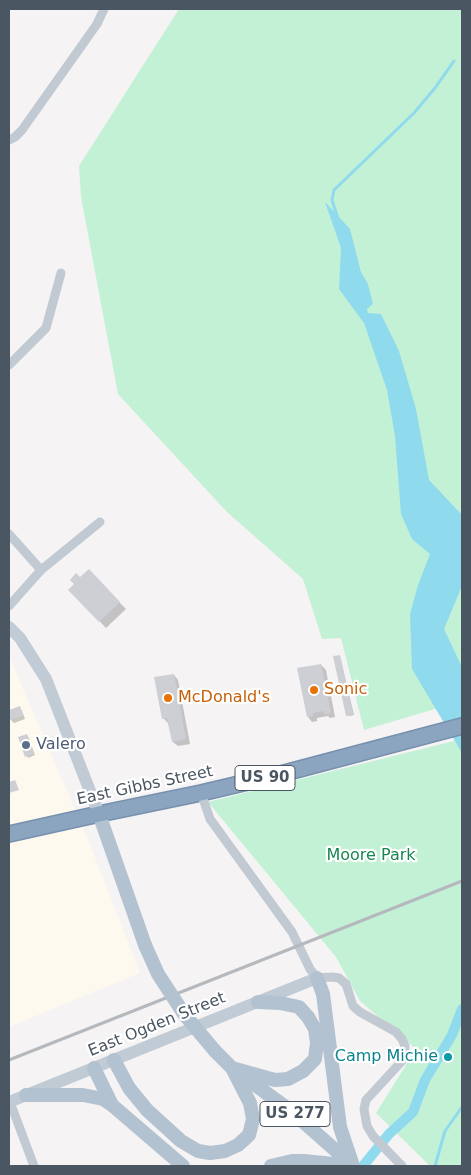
<!DOCTYPE html>
<html>
<head>
<meta charset="utf-8">
<style>
	body { margin:0 }
	#map { position:relative; width:471px; height:1175px; overflow:hidden; background:#f5f3f3; font-family:"DejaVu Sans",sans-serif }
	canvas { display:block }
	.frame { position:absolute; inset:0; border:10px solid #4a5661; pointer-events:none }
</style>
</head>
<body>
<div id="map">
<canvas width="471" height="1175"></canvas>
<div class="frame"></div>
</div>
<script>
const ctx = document.querySelector('canvas').getContext('2d');
ctx.lineJoin = 'round';
function paint(path, color) { ctx.fillStyle = color; ctx.fill(path, 'evenodd'); }
const shape = rows => new Path2D(rows.map(r => 'M' + r).join(''));
function stroke(path, color, width, dash) { ctx.strokeStyle = color; ctx.lineWidth = width; ctx.lineCap = dash ? 'butt' : 'round'; ctx.setLineDash(dash || []); ctx.stroke(path); }
function write(font, color, halo, rows, align = 'center') {
  ctx.font = font + ' "DejaVu Sans",sans-serif'; ctx.lineWidth = 4.5; ctx.setLineDash([]); ctx.textBaseline = 'middle'; ctx.strokeStyle = halo; ctx.fillStyle = color; for (const [text, x, y, turn = 0] of rows) {
    ctx.save(); ctx.translate(x, y); ctx.rotate((+turn || 0) * Math.PI / 180); ctx.textAlign = isNaN(turn) ? turn : align; if (halo) ctx.strokeText(text, 0, 0); ctx.fillText(text, 0, 0); ctx.restore();
  }
}
paint(shape([
	[9,656,89,842,140,973,9,1027]
]), '#fdf9ef');
paint(shape([
	[179,9,462,9,462,701,364,730,341,638,322,639,303,579,227,512,118,394,81,197,79,166],
	[462,739,462,1166,430,1166,376,1113,416,1049,360,1001,336,957,208,802]
]), '#c3f1d5');
paint(shape([
	[325,202,350,229,361,272,368,284,373,304,367,309,368,313,381,314,399,351,416,409,429,480,462,515,462,586,444,629,462,667,462,753,412,669,410,614,418,585,430,554,412,539,401,514,395,436,387,390,364,323,339,289,341,248]
]), '#90daee');
paint(shape([
	[89,571,126,609,106,628,70,590],
	[340,656,354,715,349,716,347,715],
	[321,665,326,670,335,717,330,718,328,716,317,718,317,721,312,722,308,717],
	[174,675,178,680,190,744,178,746,173,742,168,723,163,718],
	[20,708,22,711,25,719,14,723,11,720,9,711],
	[28,736,35,755,28,758,19,738]
]), '#0003');
stroke(shape([
	[338,219,332,200,334,190,414,113,435,88,454,61],
	[435,1166,445,1131,462,1107]
]), '#90daee', 3);
stroke(shape([
	[363,1166,389,1134,413,1112,425,1080,452,1035,462,1009]
]), '#90daee', 10);
paint(shape([
	[89,569,120,602,99,622,68,590,74,584,70,580,76,573,80,577],
	[340,655,353,714,346,716,333,656],
	[321,664,331,713,324,714,324,711,313,713,313,716,307,717,297,668],
	[174,674,186,739,172,742,167,718,162,719,154,677],
	[20,706,23,716,9,720,9,710],
	[27,734,34,754,25,757,18,737],
	[15,780,19,790,9,793,9,782]
]), '#cdcfd5');
const highway = shape([
	[9,834,99,814,201,793,273,776,462,726]
]);
stroke(highway, '#7690ad', 18);
stroke(shape([
	[9,140,15,137,22,130,97,24,104,9],
	[9,365,46,328,61,273],
	[9,534,41,570],
	[9,606,41,570,100,522],
	[201,793,210,819,292,932,310,969,317,978,332,977,339,978,346,984,353,1006,360,1012,396,1032,402,1039,405,1046,405,1053,402,1061,366,1100,364,1109,367,1126,373,1136,402,1166],
	[10,1102,34,1166]
]), '#c1cad2', 9);
stroke(shape([
	[9,627,20,638,46,679,99,814],
	[9,1102,317,978]
]), '#c1cbd6', 12);
stroke(shape([
	[99,814,145,945],
	[317,978,323,994,340,1127,353,1166],
	[215,1051,232,1068,291,1111,351,1164],
	[114,1060,129,1088,147,1110,181,1141,198,1151,210,1153,225,1151,238,1145,249,1135,253,1119,250,1103,232,1068],
	[94,1068,112,1105,183,1166],
	[232,1068,275,1080,288,1079,303,1071,315,1059,317,1043,315,1029,308,1017,299,1007,280,1003,258,1002],
	[26,1095,83,1095,103,1099,112,1105],
	[271,1166,292,1161,304,1161,353,1166]
]), '#b3c2d1', 14);
stroke(highway, '#8ba5c1', 15);
stroke(shape([
	[9,1060,462,881]
]), '#b5b8bd', 3);
stroke(shape([
	[145,945,158,974,184,1014,215,1051]
]), '#b3c2d1', 14);
for (const [x, y, r, color] of [
	[314,690,5,"#e8710a"],
	[168,698,5,"#e8710a"],
	[26,745,5,"#5c6f8a"],
	[448,1057,5,"#0f9aa8"]
]) { const dot = new Path2D(); dot.arc(x, y, r, 0, 2 * Math.PI); ctx.fillStyle = color; ctx.fill(dot); stroke(dot, '#fff', 2); }
for (const [x, y, w] of [
	[265,778,60],
	[295,1114,70]
]) { const box = new Path2D(); box.roundRect(x - w / 2, y - 12.5, w, 25, 4); ctx.fillStyle = '#fff'; ctx.fill(box); stroke(box, '#4a5661', 1); }
write('bold 15px', '#4a5661', null, [
	["US 90",265,778],
	["US 277",295,1114]
]);
write('16px', '#c56008', '#fff', [
	["Sonic",324,690],
	["McDonald's",178,698]
], 'left');
write('16px', '#4e5e75', '#fff', [
	["Valero",36,745]
], 'left');
write('16px', '#4a5661', '#fff', [
	["East Gibbs Street",145,786,-12],
	["East Ogden Street",157,1025,-22]
]);
write('16px', '#17864f', '#fff', [
	["Moore Park",371,856]
]);
write('16px', '#0d838f', '#fff', [
	["Camp Michie",438,1057]
], 'right');
</script>
</body>
</html>
